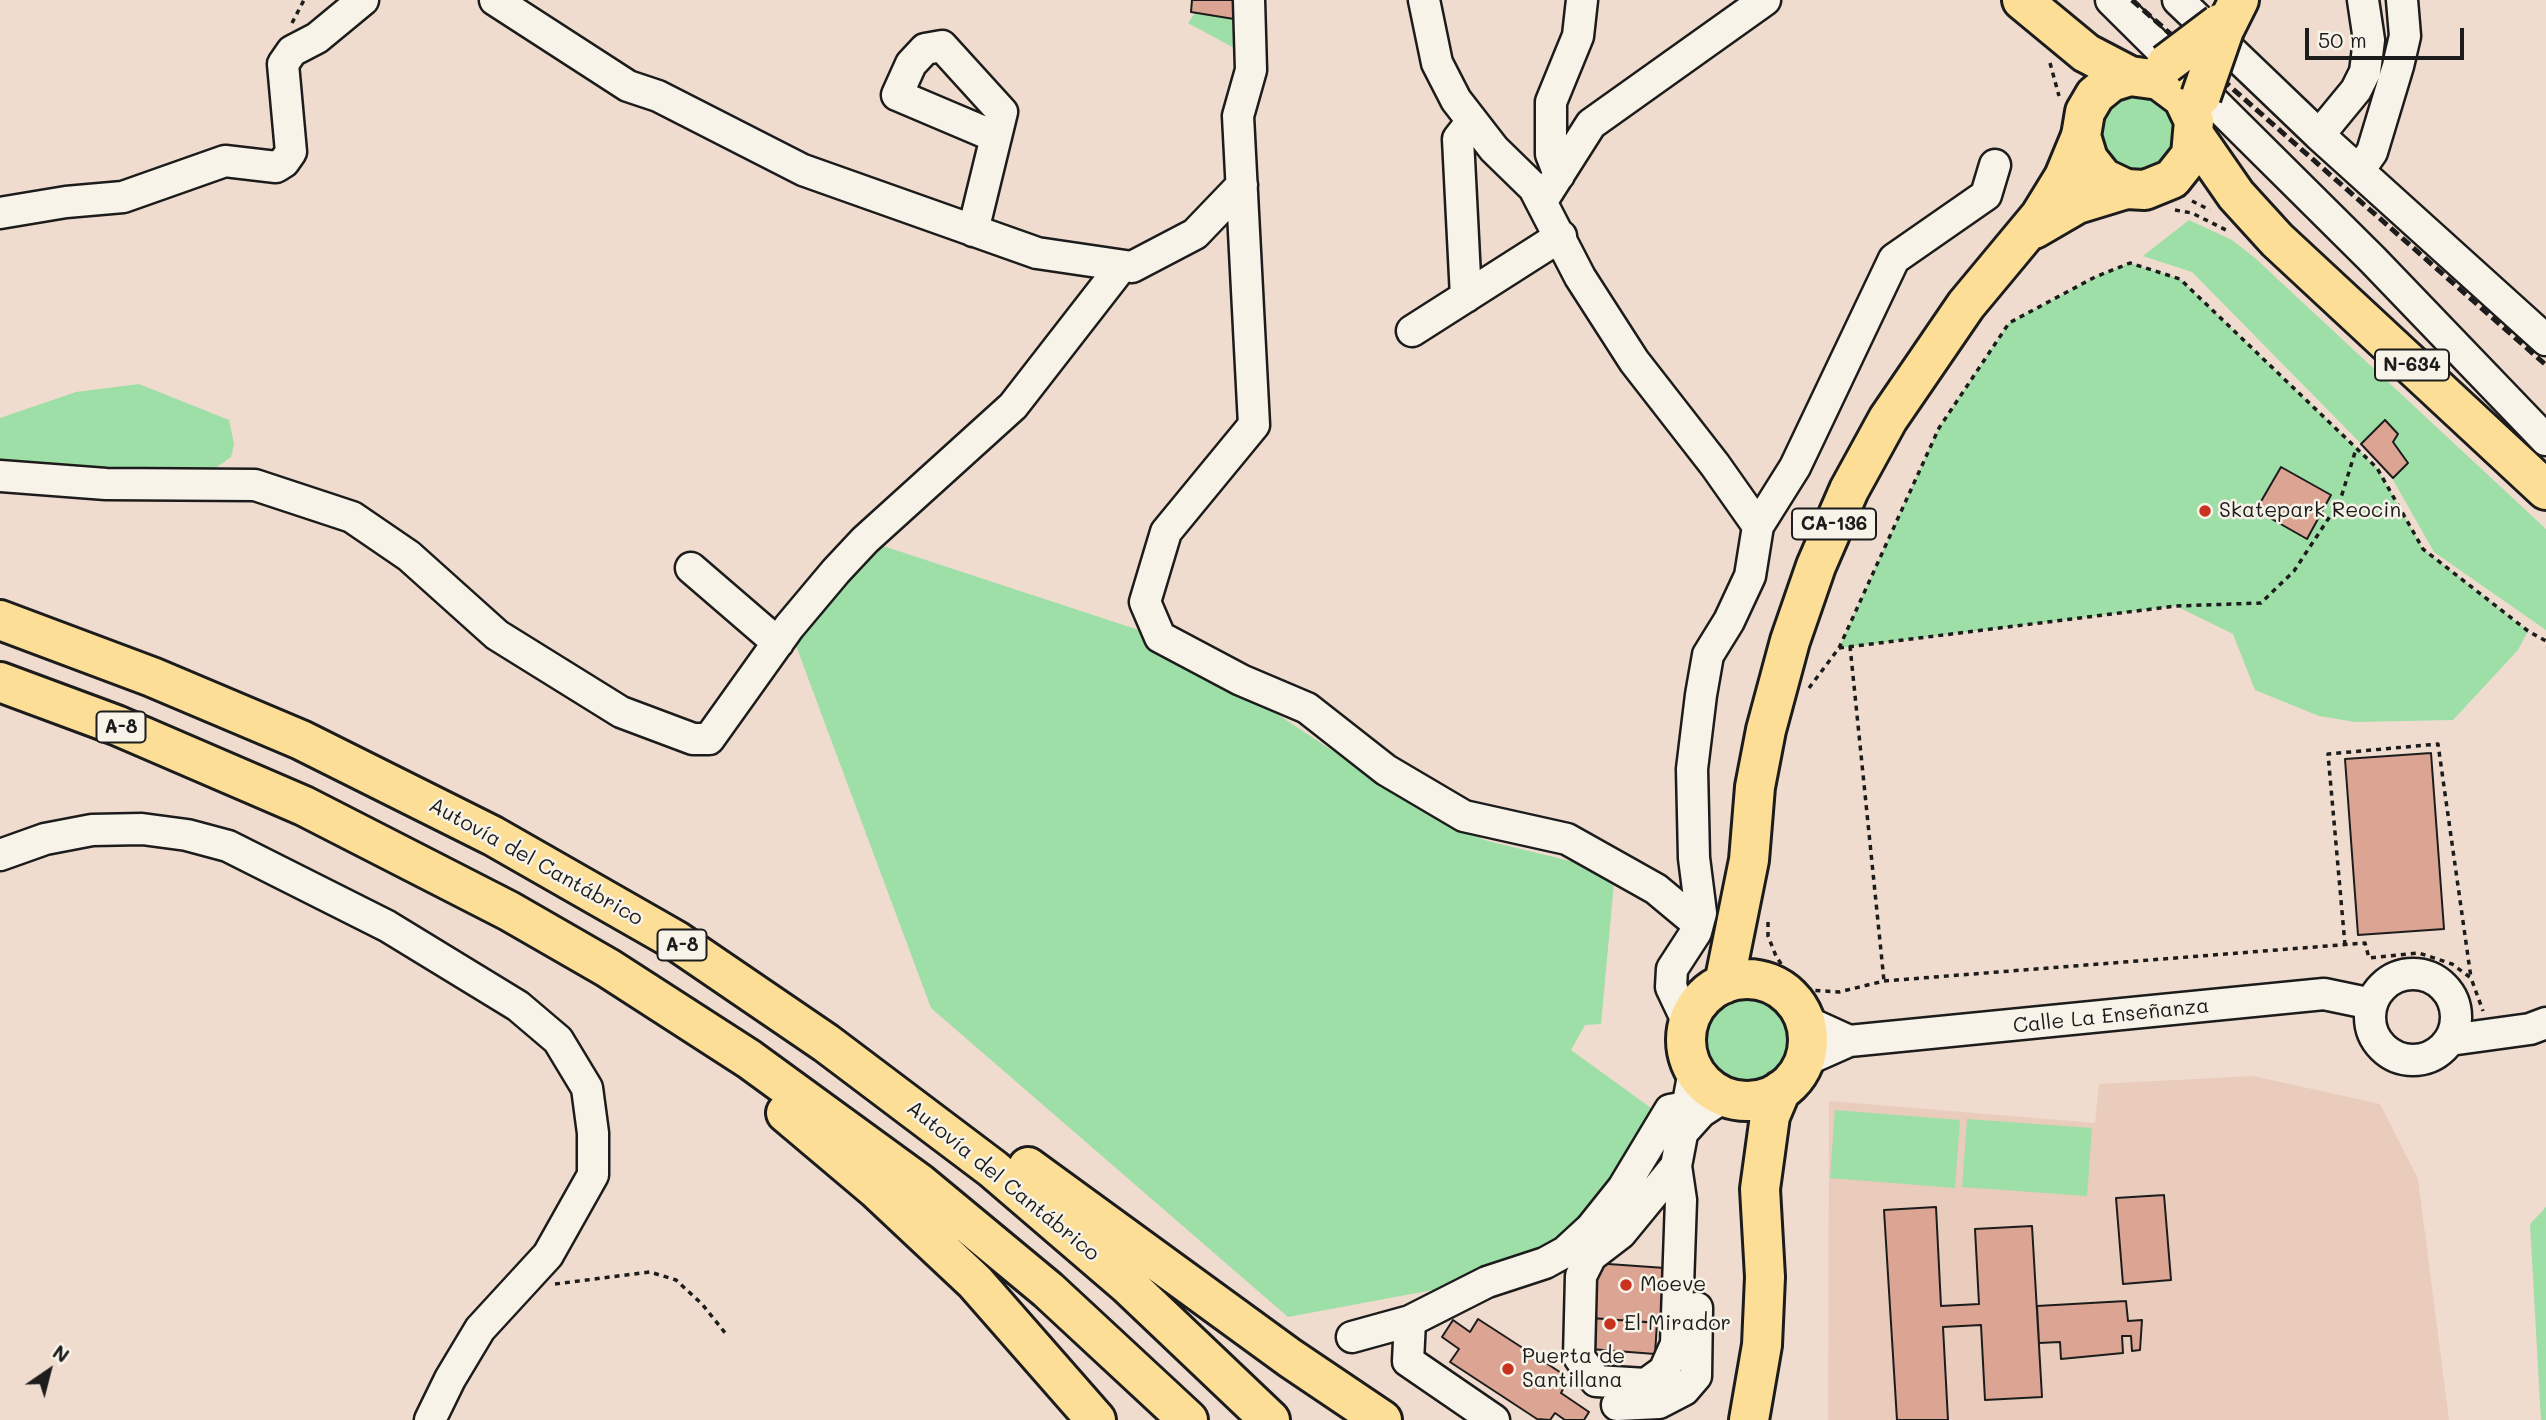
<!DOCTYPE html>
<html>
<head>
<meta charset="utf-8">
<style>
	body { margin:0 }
	#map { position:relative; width:2546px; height:1420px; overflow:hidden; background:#efdcce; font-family:Mali,sans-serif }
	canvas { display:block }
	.north { position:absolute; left:14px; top:1336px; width:70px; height:70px; -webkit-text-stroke:5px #f7f3e8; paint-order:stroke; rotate:35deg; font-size:19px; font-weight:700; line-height:28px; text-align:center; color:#1c1c1c }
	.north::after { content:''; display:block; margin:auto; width:24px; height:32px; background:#1c1c1c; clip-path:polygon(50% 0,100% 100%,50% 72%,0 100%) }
	.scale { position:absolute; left:2305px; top:28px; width:159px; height:32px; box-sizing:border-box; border:4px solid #1c1c1c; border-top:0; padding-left:9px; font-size:21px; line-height:24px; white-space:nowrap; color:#1c1c1c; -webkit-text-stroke:5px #f7f3e8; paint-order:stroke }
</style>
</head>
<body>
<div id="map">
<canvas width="2546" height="1420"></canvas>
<div class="north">N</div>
<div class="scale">50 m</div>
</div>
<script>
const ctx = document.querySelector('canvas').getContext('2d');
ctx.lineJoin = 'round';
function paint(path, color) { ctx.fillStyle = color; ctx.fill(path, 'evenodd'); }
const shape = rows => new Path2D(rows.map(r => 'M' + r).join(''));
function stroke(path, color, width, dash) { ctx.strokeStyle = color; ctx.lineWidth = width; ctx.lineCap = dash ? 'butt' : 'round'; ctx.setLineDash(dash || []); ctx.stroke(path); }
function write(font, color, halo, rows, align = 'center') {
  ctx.font = font + ' Mali,sans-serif'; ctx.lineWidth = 5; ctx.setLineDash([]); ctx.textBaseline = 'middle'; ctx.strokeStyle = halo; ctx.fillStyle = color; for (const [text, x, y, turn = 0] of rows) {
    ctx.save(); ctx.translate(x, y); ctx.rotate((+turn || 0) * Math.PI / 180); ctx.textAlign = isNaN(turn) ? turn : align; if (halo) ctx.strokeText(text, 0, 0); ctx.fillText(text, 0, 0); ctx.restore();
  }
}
paint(shape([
	[2253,1076,2380,1104,2418,1179,2449,1420,1828,1420,1829,1101,2095,1123,2099,1084]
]), '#e9ccbc');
paint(shape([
	[1195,13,1234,19,1236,49,1188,23],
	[2155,91,2184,136,2150,177,2108,166,2094,123,2111,97],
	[2189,220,2232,240,2255,258,2546,529,2546,630,2434,552,2388,471,2192,272,2143,256],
	[2130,263,2180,279,2377,468,2423,549,2528,631,2518,650,2453,720,2355,722,2319,716,2255,690,2233,634,2176,606,1839,648,1939,428,2009,323,2095,277],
	[139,384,229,420,234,444,231,457,210,472,0,464,0,418,76,392],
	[865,540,1160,637,1406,799,1484,840,1615,872,1601,1024,1585,1025,1571,1050,1662,1116,1583,1230,1451,1291,1438,1289,1288,1317,931,1008,789,627],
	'1701 1040a47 47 0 1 1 94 0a47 47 0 1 1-94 0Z',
	[1835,1110,1960,1120,1955,1188,1830,1178],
	[1967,1119,2092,1128,2087,1196,1962,1187],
	[2546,1207,2546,1420,2541,1420,2530,1224]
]), '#9edea7');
const building = shape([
	[1192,0,1237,0,1234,19,1191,12,1192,0],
	[2385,420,2398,434,2393,442,2408,463,2393,478,2361,444,2385,420],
	[2281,467,2331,495,2307,539,2256,510,2281,467],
	[2431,753,2444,929,2358,935,2345,759,2431,753],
	[2164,1195,2171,1280,2123,1284,2116,1198,2164,1195],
	[1936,1207,1941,1306,1979,1304,1975,1229,2032,1226,2042,1397,1985,1400,1981,1325,1943,1327,1948,1420,1897,1420,1884,1210,1936,1207],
	[1594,1263,1665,1268,1661,1323,1590,1318,1594,1263],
	[2126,1301,2128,1321,2142,1320,2140,1350,2132,1351,2131,1336,2122,1336,2123,1353,2061,1359,2060,1342,2039,1343,2037,1306,2126,1301],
	[1592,1318,1657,1323,1655,1354,1590,1349,1592,1318],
	[1478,1319,1566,1376,1560,1384,1564,1387,1561,1393,1589,1412,1584,1420,1565,1420,1555,1413,1550,1420,1537,1419,1450,1362,1459,1349,1442,1337,1453,1320,1470,1332,1478,1319]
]);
paint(building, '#dca593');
stroke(building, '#1c1c1c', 2);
const minor = shape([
	[495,0,628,86,658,96,803,170,1037,253,1132,267,1195,234,1242,185],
	[1249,0,1251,70,1238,116,1254,425,1166,532,1145,602,1160,637,1241,680,1307,708,1386,770,1464,816,1567,839,1656,889,1698,924],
	[1424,0,1437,63,1456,100,1494,149,1534,188,1580,277,1634,361,1715,465,1758,526,1750,576,1729,621,1708,655,1701,695,1692,769,1694,858,1701,913,1696,932,1672,969,1671,987,1688,1023],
	[2111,0,2372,259,2546,440],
	[2178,0,2319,135,2546,340],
	[2319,135,2356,90,2365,72,2369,40,2363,0],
	[2360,169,2372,152,2398,66,2405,36,2402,0],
	[1559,175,1551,154,1551,102,1578,36,1582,0],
	[1542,201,1591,124,1765,0],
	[0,213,66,202,123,197,225,161,276,167,284,162,291,152,283,64,292,51,317,38,363,0],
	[973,231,1002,112,942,46,925,49,911,64,897,95,996,137],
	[1466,297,1458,139,1472,121],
	[1412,331,1561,236],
	[0,476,106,484,255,485,352,517,409,556,497,635,621,712,693,739,709,739,789,627,836,571,865,540,1013,406,1121,267],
	[1758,526,1795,467,1894,259,1986,195,1995,165],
	[691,568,778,643],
	[0,855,45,839,92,830,142,829,187,835,228,846,387,926,518,1006,558,1040,587,1088,593,1133,593,1175,548,1255,480,1329,450,1379,430,1420],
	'2370 1017a43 43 0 1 1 86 0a43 43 0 1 1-86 0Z',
	[1805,1021,1849,1041],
	[2450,1040,2530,1029,2546,1023],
	[1804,1061,1849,1041,2324,994,2372,1004],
	[1683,1132,1701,1112,1724,1097],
	[1676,1166,1621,1233,1591,1256,1581,1276,1579,1357,1596,1381,1646,1384,1664,1371,1676,1344,1681,1200,1676,1166,1694,1071],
	[1352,1337,1410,1321],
	[1617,1405,1659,1403,1684,1390,1696,1376,1697,1308],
	[1494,1420,1408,1361,1410,1321,1487,1282,1545,1263,1565,1252,1591,1228,1623,1188,1670,1110,1686,1107]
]);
const major = shape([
	[2224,30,2239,0],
	[2034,229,2077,204,2126,189],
	'1686 1040a61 61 0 1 1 122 0a61 61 0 1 1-122 0Z',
	[1724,984,1749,860,1755,787,1766,730,1790,641,1816,566,1849,490,1888,419,1966,305,2040,216,2064,177,2081,136],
	[1749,1420,1762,1345,1765,1277,1760,1189,1770,1116,1781,1090]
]);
const highway = shape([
	[2022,0,2086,53,2130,76,2159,80,2183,98,2194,121,2191,155,2172,179,2145,190,2126,189,2103,178,2088,159,2081,136,2085,112,2095,95,2111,82,2130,76],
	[2195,136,2236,195,2277,240,2546,490],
	[0,620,152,677,301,740,493,836,675,940,826,1043,993,1169,1127,1284,1270,1420],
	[0,682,116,725,304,806,509,911,608,968,749,1059,919,1183,1048,1290,1188,1420],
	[786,1113,876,1189,975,1282,1096,1420],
	[1028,1167,1290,1358,1382,1420]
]);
stroke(minor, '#1c1c1c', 35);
stroke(major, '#1c1c1c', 44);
stroke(highway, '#1c1c1c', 44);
stroke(shape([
	[292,23,304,0],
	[2050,63,2059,96],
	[2192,201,2210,210],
	[2175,210,2192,213,2226,230],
	[1850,646,1884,981],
	[1839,648,2176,606,2261,603,2294,571,2340,501,2356,449],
	[1809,688,1839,648,1939,428,2009,323,2095,277,2130,263,2180,279,2377,468,2423,549,2528,631,2546,641],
	[1768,922,1768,936,1776,956,1787,973,1809,990,1839,992,1884,981,2365,943,2369,958,2419,953,2452,964,2471,978,2483,1011],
	[2345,945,2328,754,2438,744,2471,978],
	[555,1284,650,1272,676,1280,702,1304,726,1334]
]), '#1c1c1c', 3.5, [5, 5]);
stroke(minor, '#f7f3e8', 30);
stroke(major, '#fcde96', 38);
stroke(highway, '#fcde96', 38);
stroke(shape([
	[2132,0,2546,365]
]), '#1c1c1c', 5, [10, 5]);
const majorBridge = shape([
	[2166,64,2219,24],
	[2201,96,2224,30]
]);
stroke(majorBridge, '#1c1c1c', 44, []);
stroke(majorBridge, '#fcde96', 38);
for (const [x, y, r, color] of [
	[2205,511,7,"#c8321e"],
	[1626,1285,7,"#c8321e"],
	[1610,1324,7,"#c8321e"],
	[1508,1369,7,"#c8321e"]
]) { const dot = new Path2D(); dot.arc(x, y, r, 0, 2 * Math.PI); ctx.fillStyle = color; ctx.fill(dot); stroke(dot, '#f7f3e8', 2.5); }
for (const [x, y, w] of [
	[2412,365,74],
	[1834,524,84],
	[121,727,49],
	[682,945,49]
]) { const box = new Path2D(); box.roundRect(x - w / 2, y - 15.5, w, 31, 5); ctx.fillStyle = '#f7f3e8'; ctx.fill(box); stroke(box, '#1c1c1c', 2); }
write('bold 19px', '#1c1c1c', null, [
	["N-634",2412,365],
	["CA-136",1834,524],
	["A-8",121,727],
	["A-8",682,945]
]);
write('21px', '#1c1c1c', '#f7f3e8', [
	["Skatepark Reocin",2219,511],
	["Moeve",1640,1285],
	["El Mirador",1624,1324],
	["Puerta de",1522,1357],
	["Santillana",1522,1381]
], 'left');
write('21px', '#1c1c1c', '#f7f3e8', [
	["Autovía del Cantábrico",536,862,29],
	["Calle La Enseñanza",2111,1016,-6],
	["Autovía del Cantábrico",1003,1181,39]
]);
</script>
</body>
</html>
